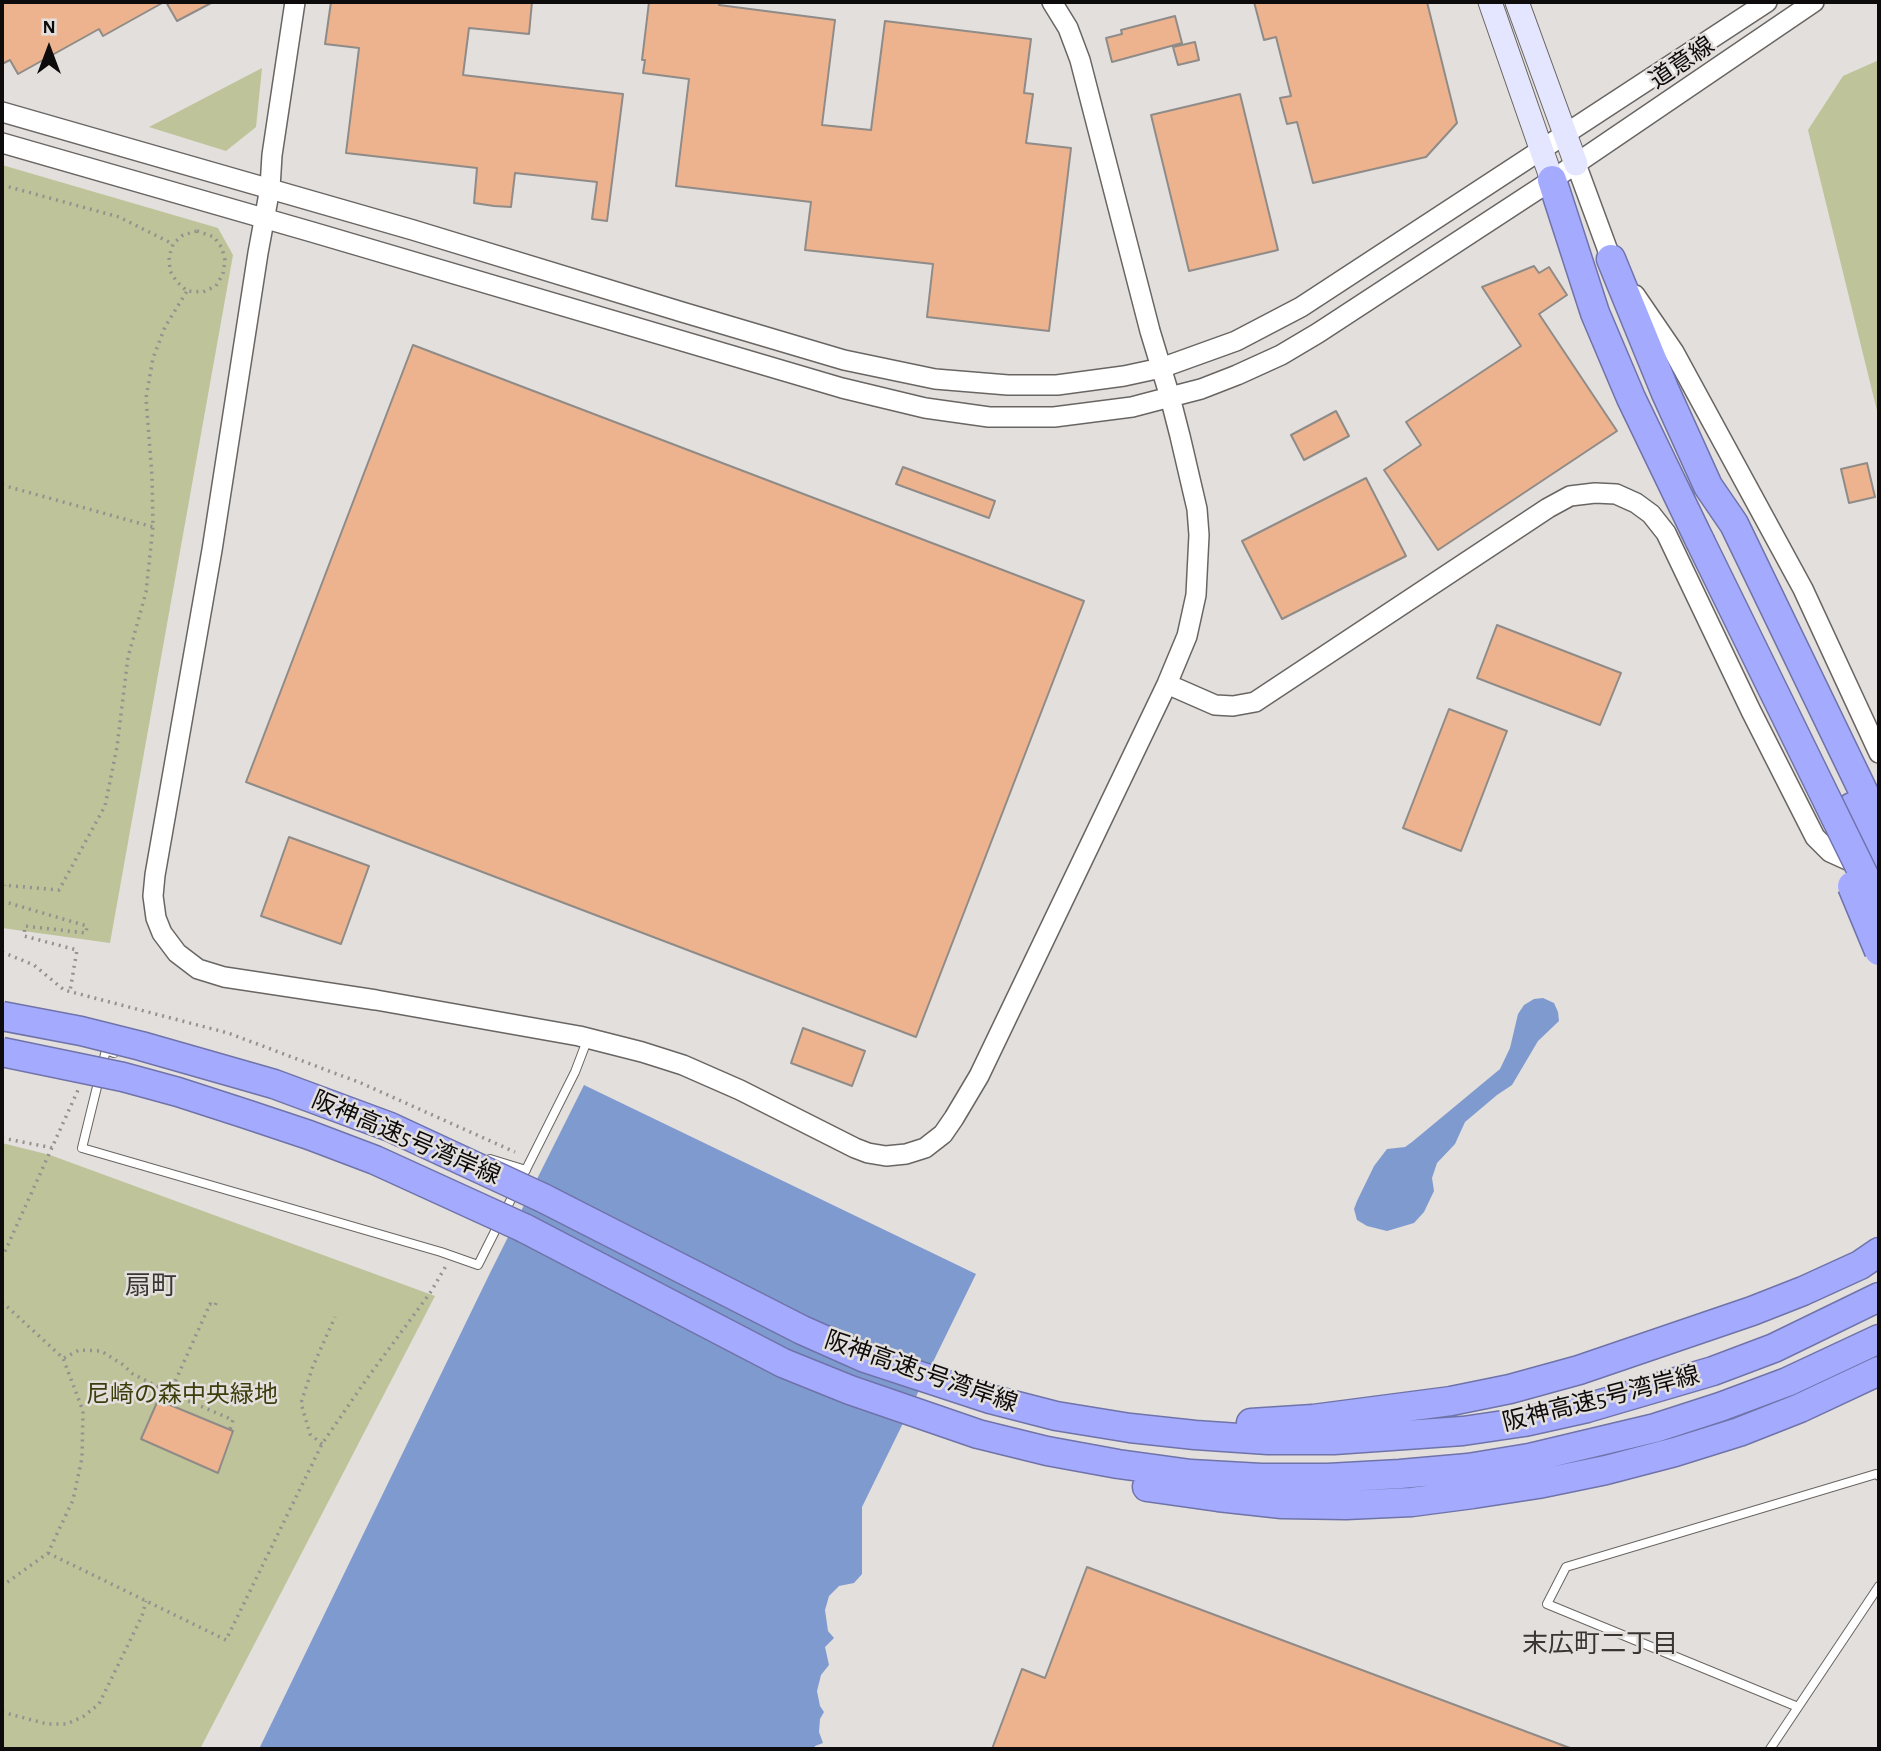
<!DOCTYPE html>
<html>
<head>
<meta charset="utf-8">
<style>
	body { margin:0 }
	#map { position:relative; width:1881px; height:1751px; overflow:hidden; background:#e3dfdc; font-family:"Alegreya Sans",sans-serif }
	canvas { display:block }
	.frame { position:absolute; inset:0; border:4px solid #0d0b0b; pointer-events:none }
	.north { position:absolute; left:14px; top:14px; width:70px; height:70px; -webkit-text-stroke:5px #e3dfdc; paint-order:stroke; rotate:0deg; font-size:19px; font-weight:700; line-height:28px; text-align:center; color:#0d0b0b }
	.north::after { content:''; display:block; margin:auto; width:24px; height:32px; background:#0d0b0b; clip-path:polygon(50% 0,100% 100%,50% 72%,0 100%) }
</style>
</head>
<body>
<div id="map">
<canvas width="1881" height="1751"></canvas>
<div class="frame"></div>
<div class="north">N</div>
</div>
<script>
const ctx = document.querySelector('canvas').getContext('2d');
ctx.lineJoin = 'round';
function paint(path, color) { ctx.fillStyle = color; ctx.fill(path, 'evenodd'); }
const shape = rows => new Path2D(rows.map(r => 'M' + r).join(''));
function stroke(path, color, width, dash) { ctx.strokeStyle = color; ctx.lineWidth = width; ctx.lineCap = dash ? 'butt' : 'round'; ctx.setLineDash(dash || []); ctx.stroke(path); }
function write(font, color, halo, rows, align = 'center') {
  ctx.font = font + ' "Alegreya Sans","Noto Sans JP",sans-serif'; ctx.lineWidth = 5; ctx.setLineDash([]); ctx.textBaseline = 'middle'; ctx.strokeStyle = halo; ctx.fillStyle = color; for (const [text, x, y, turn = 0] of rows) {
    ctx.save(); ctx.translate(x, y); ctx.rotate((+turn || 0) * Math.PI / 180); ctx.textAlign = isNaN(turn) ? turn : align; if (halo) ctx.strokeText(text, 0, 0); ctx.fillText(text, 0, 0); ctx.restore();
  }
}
paint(shape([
	[1879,60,1879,419,1808,130,1843,76],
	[262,68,256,127,226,151,149,127],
	[2,165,218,228,233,255,110,943,2,928],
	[2,1143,50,1155,435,1296,200,1749,2,1749]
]), '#bfc39a');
paint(shape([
	[1543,998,1554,1003,1558,1012,1559,1021,1538,1041,1512,1085,1497,1095,1465,1122,1455,1144,1437,1163,1432,1178,1434,1191,1424,1212,1414,1223,1387,1231,1367,1226,1357,1220,1354,1209,1357,1201,1374,1166,1387,1149,1405,1147,1412,1142,1500,1069,1510,1048,1518,1014,1524,1005,1534,999],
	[584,1085,976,1274,862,1507,862,1574,854,1583,839,1586,829,1596,825,1610,828,1631,834,1638,825,1647,829,1665,821,1675,817,1691,820,1706,824,1712,820,1719,819,1732,823,1743,815,1746,814,1749,259,1749,490,1273]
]), '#7f9acf');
const building = shape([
	[2,2,164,2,103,36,99,29,18,74,10,60,2,64,2,2],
	[166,2,213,2,177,21,166,2],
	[331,2,532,2,529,34,469,28,463,75,623,94,607,221,592,219,597,182,515,173,511,207,494,206,474,203,477,168,346,153,359,48,325,44,331,2],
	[649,2,711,2,720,3,719,5,835,20,822,125,871,130,885,21,1031,39,1024,93,1033,94,1026,143,1071,148,1049,331,927,317,933,264,805,250,811,202,676,186,689,79,643,73,645,60,642,60,649,2],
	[1254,2,1427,2,1457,123,1426,157,1313,183,1297,122,1287,124,1280,98,1291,96,1276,37,1264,40,1254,2],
	[1175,16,1182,43,1112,62,1106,38,1122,34,1121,30,1175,16],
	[1195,42,1199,60,1178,65,1173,47,1195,42],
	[1240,94,1278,250,1189,271,1151,115,1240,94],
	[1534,266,1539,273,1549,267,1567,295,1539,314,1617,431,1438,550,1384,470,1421,445,1406,422,1521,346,1482,287,1534,266],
	[413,345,1084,601,916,1037,246,782,413,345],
	[1336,411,1349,436,1304,460,1291,435,1336,411],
	[1867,463,1875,497,1849,503,1841,469,1867,463],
	[903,467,995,501,989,518,896,484,903,467],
	[1366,478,1406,556,1282,619,1242,541,1366,478],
	[1497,625,1621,673,1600,725,1477,678,1497,625],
	[1449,709,1507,731,1461,851,1403,828,1449,709],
	[289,837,369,866,341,944,261,916,289,837],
	[803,1028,865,1051,852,1086,791,1063,803,1028],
	[158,1400,233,1431,218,1473,141,1439,158,1400],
	[1087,1567,1570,1748,1569,1749,992,1749,1022,1669,1045,1678,1087,1567]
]);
paint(building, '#edb38e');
stroke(building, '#8f8b88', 2);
const service = shape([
	[114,1053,106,1050,82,1148,441,1252,478,1265,575,1072,588,1038],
	[490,1159,526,1170],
	[1798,1707,1547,1604,1566,1567,1876,1474,1879,1476],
	[1770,1749,1879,1586]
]);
const tertiary = shape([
	[295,2,272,155,270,188,258,253,212,550,155,875,153,896,156,918,162,933,177,953,198,969,224,977,376,1000,579,1036,642,1052,683,1065,740,1090,855,1148,868,1153,886,1156,906,1154,925,1148,943,1134,954,1118,979,1076,1167,684,1187,636,1196,595,1199,535,1197,509,1180,436,1170,397,1150,331,1080,60,1068,28,1052,2],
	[2,112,413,230,682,312,844,360,935,379,1008,385,1057,385,1124,376,1161,368,1236,341,1301,307,1767,2],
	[2,143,312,232,842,388,925,408,989,417,1054,417,1132,407,1170,397,1201,389,1237,375,1281,355,1318,333,1552,180,1814,2],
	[1576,164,1611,259,1618,270],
	[1635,295,1674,352,1803,589,1879,753],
	[1167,684,1215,705,1233,706,1255,702,1548,508,1570,496,1595,493,1616,494,1636,503,1651,514,1666,533,1751,711,1815,837,1830,852,1861,866]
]);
const secondary = shape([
	[1490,2,1552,180],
	[1517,2,1576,164]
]);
const motorway = shape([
	[1552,180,1595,313,1631,398,1700,541],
	[1611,259,1665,391,1708,486,1734,524,1879,824],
	[1852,807,1879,863],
	[543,1198,802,1330,865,1358,990,1399,1056,1416,1130,1428,1195,1435,1268,1440,1334,1440,1463,1431,1524,1422,1587,1408,1713,1371,1774,1348,1879,1297],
	[524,1228,783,1363,850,1390,978,1434,1047,1451,1118,1464,1191,1474,1261,1478,1328,1478,1400,1474,1468,1468,1529,1458,1655,1428,1720,1407,1787,1382,1879,1339],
	[1251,1423,1313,1419,1451,1401,1510,1389,1579,1370,1752,1311,1803,1291,1860,1265,1879,1252],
	[1147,1487,1218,1497,1282,1504,1346,1505,1412,1502,1473,1494,1538,1484,1606,1470,1675,1452,1739,1432,1800,1408,1879,1371]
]);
stroke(service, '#696562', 10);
stroke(tertiary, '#696562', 22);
stroke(secondary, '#696562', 25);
stroke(motorway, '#6f73a9', 31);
stroke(shape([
	[2,185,119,217,173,244],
	[197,231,214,237,222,248,225,260,223,274,216,286,203,292,187,291,177,282,170,271,169,257,173,244,183,235,197,231],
	[2,485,153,527],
	[2,885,59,890,105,806,117,747,128,657,146,592,153,527,152,476,146,398,153,358,165,327,187,291],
	[2,892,5,885],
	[2,901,87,926,86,933,25,926,24,936,77,950,70,991],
	[2,952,34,965,64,990,228,1033,361,1083,515,1152],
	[2,1138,53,1148],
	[2,1258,78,1090],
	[2,1302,63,1358,83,1411,82,1458,73,1500,48,1553,2,1586],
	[216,1303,215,1306,210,1304,170,1393,233,1420,230,1429],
	[64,1358,79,1350,101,1351,122,1364,133,1374,170,1393],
	[322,1444,310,1434,301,1403,313,1366,335,1317],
	[48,1553,226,1640,322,1444,366,1380,430,1293,446,1266],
	[2,1712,47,1724,67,1724,84,1716,99,1704,142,1616,146,1601]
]), '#94918f', 3.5, [2, 5]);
stroke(service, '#fff', 8);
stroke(tertiary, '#fff', 19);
stroke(secondary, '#e4e6ff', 23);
stroke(motorway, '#a4abfe', 28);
const motorwayBridge = shape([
	[1700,541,1879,906],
	[1852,886,1879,951],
	[2,1016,81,1031,141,1046,274,1084,390,1127,543,1198],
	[2,1052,123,1077,178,1092,246,1114,309,1135,375,1160,524,1228]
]);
stroke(motorwayBridge, '#6f73a9', 31, []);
stroke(motorwayBridge, '#a4abfe', 28);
write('24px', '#0d0b0b', '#e3dfdc', [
	["道意線",1682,63,-34],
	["阪神高速5号湾岸線",406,1138,23],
	["阪神高速5号湾岸線",921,1372,19],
	["阪神高速5号湾岸線",1601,1399,-14]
]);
write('24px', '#3c3e0c', '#e3dfdc', [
	["尼崎の森中央緑地",182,1395]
]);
write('26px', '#383533', '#e3dfdc', [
	["扇町",151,1286],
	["末広町二丁目",1600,1644]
]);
</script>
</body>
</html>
